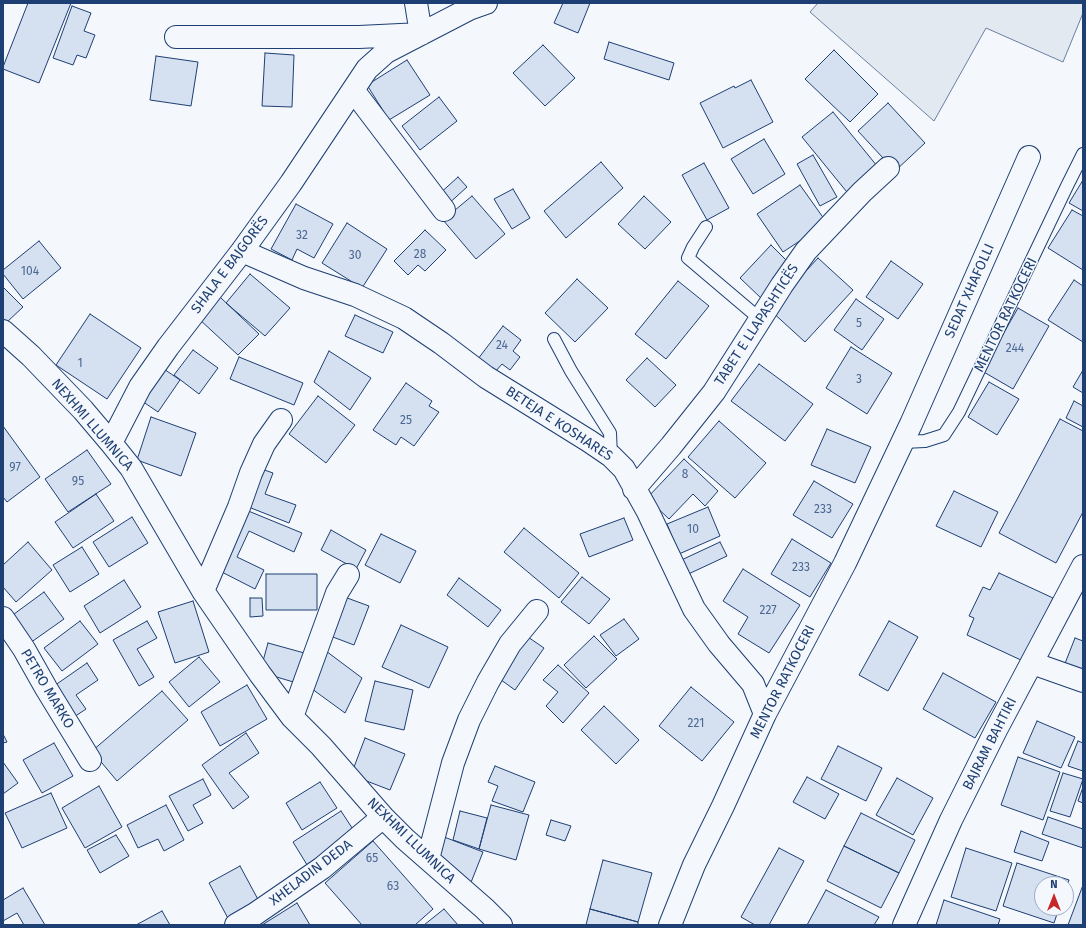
<!DOCTYPE html>
<html>
<head>
<meta charset="utf-8">
<style>
	body { margin:0 }
	#map { position:relative; width:1086px; height:928px; overflow:hidden; background:#f4f7fb; font-family:"Fira Sans",sans-serif }
	canvas { display:block }
	.frame { position:absolute; inset:0; border:4px solid #1d3f73; pointer-events:none }
	.north { position:absolute; left:1034px; top:876px; width:40px; height:40px; box-sizing:border-box; background:#f4f7fb; border:1px solid #9eadc5; border-radius:50%; rotate:0deg; font-size:11px; font-weight:700; line-height:16px; text-align:center; color:#1d3f73 }
	.north::after { content:''; display:block; margin:auto; width:14px; height:18px; background:#c62828; clip-path:polygon(50% 0,100% 100%,50% 72%,0 100%) }
</style>
</head>
<body>
<div id="map">
<canvas width="1086" height="928"></canvas>
<div class="frame"></div>
<div class="north">N</div>
</div>
<script>
const ctx = document.querySelector('canvas').getContext('2d');
ctx.lineJoin = 'round';
function paint(path, color) { ctx.fillStyle = color; ctx.fill(path, 'evenodd'); }
const shape = rows => new Path2D(rows.map(r => 'M' + r).join(''));
function stroke(path, color, width, dash) { ctx.strokeStyle = color; ctx.lineWidth = width; ctx.lineCap = dash ? 'butt' : 'round'; ctx.setLineDash(dash || []); ctx.stroke(path); }
function write(font, color, halo, rows, align = 'center') {
  ctx.font = font + ' "Fira Sans",sans-serif'; ctx.lineWidth = 3; ctx.setLineDash([]); ctx.textBaseline = 'middle'; ctx.strokeStyle = halo; ctx.fillStyle = color; for (const [text, x, y, turn = 0] of rows) {
    ctx.save(); ctx.translate(x, y); ctx.rotate((+turn || 0) * Math.PI / 180); ctx.textAlign = isNaN(turn) ? turn : align; if (halo) ctx.strokeText(text, 0, 0); ctx.fillText(text, 0, 0); ctx.restore();
  }
}
const green = shape([
	[818,3,1083,3,1083,13,1063,62,986,28,934,121,810,12,818,3]
]);
paint(green, '#e3e9f0');
stroke(green, '#687fa3', 1);
const building = shape([
	[28,3,71,3,39,83,3,69,3,67,28,3],
	[563,3,590,3,578,33,554,23,563,3],
	[72,6,91,13,84,31,95,35,86,58,77,55,73,65,53,58,72,6],
	[609,42,674,63,669,80,604,59,609,42],
	[543,45,575,78,545,106,513,73,543,45],
	[834,50,878,94,850,122,805,79,834,50],
	[265,53,294,55,292,107,262,106,265,53],
	[156,56,198,62,191,106,150,100,156,56],
	[407,60,430,95,389,120,367,85,407,60],
	[751,80,773,122,723,148,700,103,734,86,735,88,751,80],
	[439,97,457,121,420,150,402,126,439,97],
	[888,103,925,143,895,171,858,131,888,103],
	[833,112,882,172,851,197,802,137,833,112],
	[764,139,785,174,753,194,731,159,764,139],
	[813,155,837,197,820,206,797,164,813,155],
	[601,162,623,188,566,238,544,211,601,162],
	[704,163,729,208,707,220,682,175,704,163],
	[458,177,467,187,446,206,437,196,458,177],
	[1083,180,1083,211,1069,203,1083,180],
	[800,185,827,223,783,252,757,214,800,185],
	[513,189,530,218,512,229,494,199,513,189],
	[472,196,505,234,476,259,443,220,472,196],
	[644,196,671,222,645,249,618,224,644,196],
	[296,204,333,224,314,258,297,249,292,260,271,249,296,204],
	[1072,210,1083,216,1083,270,1048,248,1072,210],
	[347,223,387,249,362,288,322,263,347,223],
	[425,230,446,250,425,271,418,265,408,275,394,261,425,230],
	[39,241,61,268,23,299,3,274,3,270,39,241],
	[771,245,793,267,762,299,740,278,771,245],
	[818,258,853,290,805,342,770,310,818,258],
	[891,261,923,284,898,319,866,297,891,261],
	[250,274,290,308,265,336,226,303,250,274],
	[577,279,608,308,575,342,545,313,577,279],
	[1074,280,1083,286,1083,342,1048,320,1074,280],
	[678,281,709,306,666,359,635,334,678,281],
	[3,287,23,307,7,322,3,318,3,287],
	[220,297,259,334,238,355,199,319,220,297],
	[856,299,884,319,862,350,834,330,856,299],
	[1018,308,1049,326,1013,389,982,371,1018,308],
	[90,314,141,348,107,399,56,365,90,314],
	[355,315,393,332,383,353,345,336,355,315],
	[503,326,521,340,513,351,520,357,510,370,502,364,495,372,478,359,503,326],
	[851,347,892,373,867,414,826,388,851,347],
	[193,350,218,368,199,394,174,375,193,350],
	[329,351,371,378,350,410,314,382,329,351],
	[239,357,303,383,294,405,230,379,239,357],
	[647,358,676,385,655,407,626,380,647,358],
	[759,364,813,404,785,441,731,401,759,364],
	[161,367,180,380,158,412,139,399,161,367],
	[1083,370,1083,393,1073,387,1083,370],
	[989,382,1019,399,997,435,968,417,989,382],
	[406,383,432,401,429,406,439,412,414,446,401,437,396,445,373,430,406,383],
	[318,396,355,425,326,463,289,434,318,396],
	[1074,401,1083,406,1083,427,1066,418,1074,401],
	[151,417,196,433,181,476,137,460,151,417],
	[1060,419,1083,431,1083,512,1056,563,999,533,1060,419],
	[719,421,766,463,735,498,688,457,719,421],
	[3,426,40,477,7,502,3,497,3,426],
	[827,429,871,447,855,483,811,465,827,429],
	[87,450,111,484,68,512,45,479,87,450],
	[684,459,718,491,705,506,693,494,669,519,647,498,684,459],
	[256,467,273,473,265,494,296,505,289,523,241,504,256,467],
	[814,481,853,504,832,538,793,515,814,481],
	[954,491,998,512,981,547,936,526,954,491],
	[96,494,114,521,73,548,55,522,96,494],
	[708,507,720,536,679,554,667,524,708,507],
	[241,508,302,533,294,552,249,531,237,557,264,570,255,589,216,569,241,508],
	[132,517,148,543,109,567,93,542,132,517],
	[624,518,633,540,589,557,580,534,624,518],
	[524,528,579,573,559,598,504,552,524,528],
	[331,530,366,550,356,569,321,550,331,530],
	[381,534,416,551,400,583,365,565,381,534],
	[792,539,831,563,810,597,771,574,792,539],
	[28,542,52,570,16,602,3,587,3,565,28,542],
	[720,542,727,556,682,577,675,563,720,542],
	[82,547,99,574,70,592,53,565,82,547],
	[743,569,800,605,769,653,738,634,748,617,723,601,743,569],
	[999,573,1053,598,1023,661,967,635,974,618,969,616,983,587,990,590,999,573],
	[266,574,317,574,317,610,266,610,266,574],
	[582,577,610,599,589,624,561,602,582,577],
	[459,578,501,610,488,627,447,595,459,578],
	[124,580,141,607,100,633,84,606,124,580],
	[44,592,64,619,30,643,10,617,44,592],
	[339,595,369,606,354,645,325,634,339,595],
	[250,598,262,598,263,616,250,617,250,598],
	[193,601,209,652,175,663,158,612,193,601],
	[624,619,639,639,616,656,600,635,624,619],
	[80,621,98,644,62,671,44,648,80,621],
	[147,621,157,638,137,649,154,677,139,686,113,640,147,621],
	[889,621,918,637,888,691,859,675,889,621],
	[401,625,448,647,429,688,382,667,401,625],
	[525,635,544,648,515,690,497,677,525,635],
	[594,636,617,659,586,688,564,665,594,636],
	[1075,638,1083,641,1083,674,1064,666,1075,638],
	[268,643,308,654,300,684,260,672,268,643],
	[322,648,362,678,345,713,308,686,322,648],
	[199,657,220,682,189,707,169,682,199,657],
	[87,663,98,680,76,695,86,709,71,719,51,688,87,663],
	[558,665,589,693,563,723,546,706,558,692,543,680,558,665],
	[943,673,996,702,975,738,923,709,943,673],
	[375,681,413,690,404,730,365,721,375,681],
	[247,685,267,719,220,746,201,712,247,685],
	[691,687,734,722,702,761,659,726,691,687],
	[162,691,188,720,117,781,92,751,162,691],
	[604,706,639,740,616,764,581,730,604,706],
	[1037,721,1075,737,1061,768,1023,753,1037,721],
	[246,733,259,753,229,773,249,797,233,809,202,765,246,733],
	[3,734,7,742,3,743,3,734],
	[365,738,405,754,390,790,351,775,365,738],
	[1078,741,1083,743,1083,771,1068,766,1078,741],
	[54,743,73,776,42,793,23,760,54,743],
	[838,746,882,768,866,801,821,779,838,746],
	[1018,757,1060,772,1043,820,1001,805,1018,757],
	[3,762,18,783,3,794,3,762],
	[495,766,535,782,523,812,492,801,498,786,488,782,495,766],
	[1063,773,1083,779,1070,817,1050,811,1063,773],
	[807,777,839,794,825,819,793,802,807,777],
	[897,778,933,798,913,835,876,815,897,778],
	[203,779,211,795,193,805,203,823,188,831,169,796,203,779],
	[320,782,337,808,302,830,286,803,320,782],
	[99,786,122,827,85,848,62,808,99,786],
	[1083,787,1083,803,1078,801,1083,787],
	[51,793,67,828,22,848,5,813,51,793],
	[166,805,184,840,164,851,158,839,138,848,127,825,166,805],
	[491,805,529,815,516,860,479,849,491,805],
	[341,811,358,837,309,868,293,842,341,811],
	[460,811,487,818,479,849,453,840,460,811],
	[861,813,915,840,899,873,844,846,861,813],
	[1048,817,1083,829,1083,848,1042,834,1048,817],
	[551,820,571,826,565,841,546,835,551,820],
	[1021,831,1049,842,1042,861,1014,852,1021,831],
	[116,835,129,856,100,873,87,850,116,835],
	[439,835,483,852,468,890,430,859,439,835],
	[373,841,433,909,415,925,362,925,325,883,373,841],
	[844,846,899,873,881,908,827,881,844,846],
	[779,848,804,861,769,925,755,925,741,917,779,848],
	[966,848,1012,863,996,911,951,897,966,848],
	[603,860,652,873,638,922,590,909,603,860],
	[1017,863,1069,880,1066,888,1066,884,1042,884,1042,908,1059,908,1054,923,1003,906,1017,863],
	[240,866,261,905,230,922,209,883,240,866],
	[1083,885,1083,925,1068,925,1083,885],
	[23,888,45,925,24,925,17,913,3,921,3,900,23,888],
	[826,890,879,917,874,925,807,925,826,890],
	[944,900,1000,919,998,925,936,925,944,900],
	[297,903,310,925,262,925,297,903],
	[444,909,458,925,424,925,444,909],
	[590,909,638,922,638,925,586,925,590,909],
	[162,911,170,925,136,925,162,911]
]);
paint(building, '#d5e0f0');
stroke(building, '#1d3f73', 1);
const service = shape([
	[706,227,693,247,688,258,760,319],
	[554,339,571,371,610,433,611,456],
	[903,442,925,441,944,435,959,412,1067,186,1083,154]
]);
const minor = shape([
	[176,37,359,37,421,34,416,3],
	[353,90,444,210],
	[242,251,304,278,355,295,404,318,441,343,486,377,589,441,611,456,624,469,648,512,694,609,719,644,753,684,765,714],
	[3,331,31,356,83,410,111,443,131,468,203,591,260,674,292,717,321,746,383,817,405,839,485,909,501,925],
	[111,443,140,387,168,347,242,251,291,183,367,69,386,52,469,9,486,3],
	[634,489,671,446,714,392,782,285,806,251,862,192,888,168],
	[203,591,239,507,251,473,264,444,281,420],
	[3,618,24,649,46,688,90,760],
	[1032,663,1083,681],
	[292,717,337,593,348,575],
	[428,859,453,763,469,720,488,682,510,644,537,611],
	[236,925,255,914,322,868,383,817],
	[670,925,694,865,723,806,765,714,845,563,911,424,1029,157]
]);
const primary = shape([
	[904,925,951,820,996,730,1083,566]
]);
stroke(service, '#1d3f73', 14);
stroke(minor, '#1d3f73', 24);
stroke(primary, '#1d3f73', 24);
stroke(service, '#f4f7fb', 12);
stroke(minor, '#f4f7fb', 22);
stroke(primary, '#f4f7fb', 22);
write('12px', '#4b6792', null, [
	["32",302,236],
	["28",420,255],
	["30",355,256],
	["104",30,272],
	["5",859,324],
	["24",502,346],
	["244",1015,349],
	["1",80,364],
	["3",859,380],
	["25",406,421],
	["97",15,468],
	["8",685,475],
	["95",78,482],
	["233",823,510],
	["10",693,530],
	["233",801,568],
	["227",768,611],
	["221",696,724],
	["65",372,859],
	["63",393,887]
]);
write('14px', '#1d3f73', '#f4f7fb', [
	["SHALA E BAJGORËS",230,265,-53],
	["SEDAT XHAFOLLI",970,291,-66],
	["MENTOR RATKOCERI",1006,315,-64],
	["TABET E LLAPASHTICËS",757,325,-57],
	["BETEJA E KOSHARES",559,424,33],
	["NEXHMI LLUMNICA",92,425,49],
	["MENTOR RATKOCERI",783,682,-63],
	["PETRO MARKO",47,689,59],
	["BAJRAM BAHTIRI",990,744,-63],
	["NEXHMI LLUMNICA",411,841,44],
	["XHELADIN DEDA",311,873,-37]
]);
</script>
</body>
</html>
